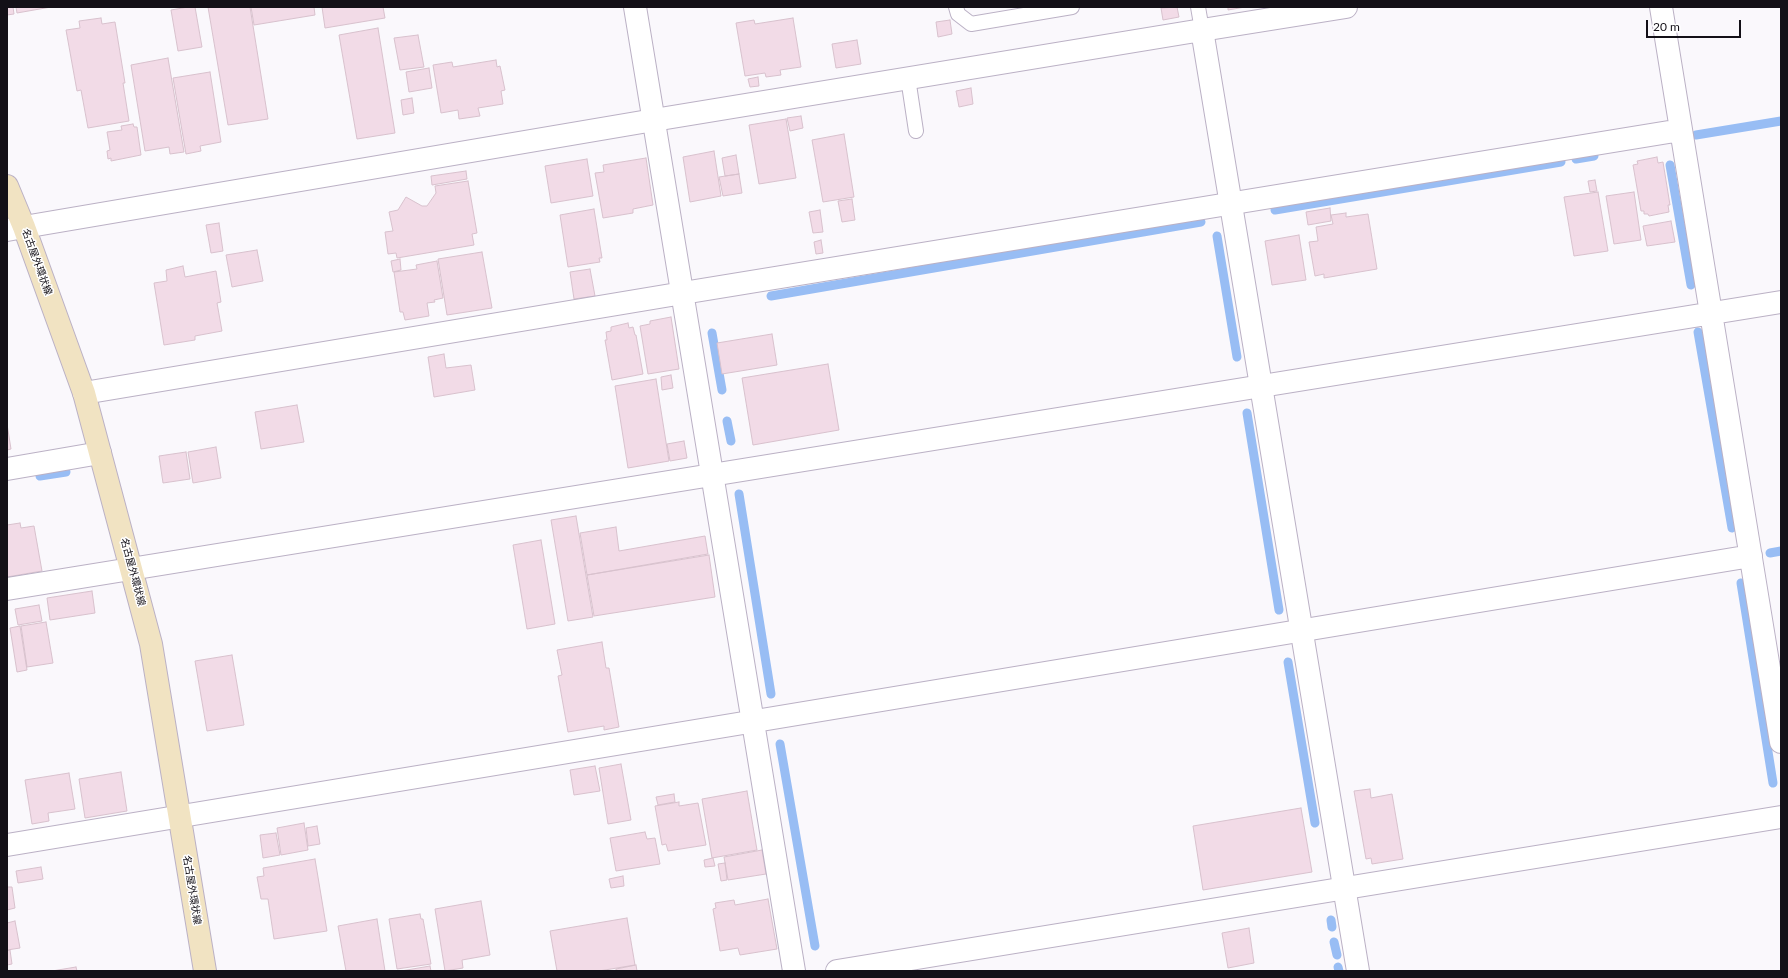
<!DOCTYPE html>
<html>
<head>
<meta charset="utf-8">
<style>
	body { margin:0 }
	#map { position:relative; width:1788px; height:978px; overflow:hidden; background:#faf8fc; font-family:Lato,sans-serif }
	canvas { display:block }
	.frame { position:absolute; inset:0; border:8px solid #131017; pointer-events:none }
	.scale { position:absolute; left:1646px; top:20px; width:95px; height:18px; box-sizing:border-box; border:2px solid #131017; border-top:0; padding-left:5px; font-size:12px; line-height:14px; white-space:nowrap; color:#131017; -webkit-text-stroke:3px #fff; paint-order:stroke }
</style>
</head>
<body>
<div id="map">
<canvas width="1788" height="978"></canvas>
<div class="frame"></div>
<div class="scale">20 m</div>
</div>
<script>
const ctx = document.querySelector('canvas').getContext('2d');
ctx.lineJoin = 'round';
const shape = rows => new Path2D(rows.map(r => 'M' + r).join(''));
function stroke(path, color, width, dash) { ctx.strokeStyle = color; ctx.lineWidth = width; ctx.lineCap = dash ? 'butt' : 'round'; ctx.setLineDash(dash || []); ctx.stroke(path); }
function paint(path, color) { ctx.fillStyle = color; ctx.fill(path, 'evenodd'); }
function write(font, color, halo, rows, align = 'center') {
  ctx.font = font + ' Lato,"Noto Sans JP",sans-serif'; ctx.lineWidth = 3; ctx.setLineDash([]); ctx.textBaseline = 'middle'; ctx.strokeStyle = halo; ctx.fillStyle = color; for (const [text, x, y, turn = 0] of rows) {
    ctx.save(); ctx.translate(x, y); ctx.rotate((+turn || 0) * Math.PI / 180); ctx.textAlign = isNaN(turn) ? turn : align; if (halo) ctx.strokeText(text, 0, 0); ctx.fillText(text, 0, 0); ctx.restore();
  }
}
stroke(shape([
	[1696,135,1781,121],
	[1576,159,1594,156],
	[1670,165,1691,285],
	[1275,210,1561,162],
	[1217,236,1237,357],
	[771,296,1201,222],
	[1698,332,1732,528],
	[712,333,722,390],
	[1247,413,1279,610],
	[727,421,731,441],
	[40,476,66,472],
	[739,494,771,694],
	[1770,553,1781,551],
	[1741,583,1773,783],
	[1288,662,1315,823],
	[780,744,815,946],
	[1331,920,1332,927],
	[1334,942,1337,955],
	[1338,967,1339,971]
]), '#98bdf4', 9);
const building = shape([
	[7,7,13,7,14,14,7,15,7,7],
	[16,7,51,7,17,13,16,7],
	[188,7,195,7,202,47,178,51,171,10,188,7],
	[208,7,250,7,268,119,228,125,208,7],
	[251,7,314,7,315,15,254,25,251,7],
	[322,7,383,7,385,18,325,28,322,7],
	[1177,7,1179,17,1163,20,1161,8,1177,7],
	[1228,7,1245,7,1228,10,1228,7],
	[101,18,102,24,115,22,125,83,123,83,129,121,88,128,81,90,77,91,66,30,80,28,79,21,101,18],
	[793,18,801,67,780,70,781,75,766,77,765,73,745,76,736,23,754,20,755,24,793,18],
	[950,20,952,34,938,37,936,22,950,20],
	[378,28,395,133,357,139,339,35,378,28],
	[418,35,424,67,400,70,394,38,418,35],
	[857,40,861,64,836,68,832,44,857,40],
	[168,58,184,152,170,154,169,147,145,151,131,65,168,58],
	[496,60,497,67,500,66,505,90,501,91,503,104,478,108,480,116,459,119,458,110,441,113,433,65,452,62,453,67,496,60],
	[429,68,432,88,409,92,406,72,429,68],
	[210,72,221,142,200,146,201,151,186,154,173,78,210,72],
	[758,77,759,86,750,87,748,79,758,77],
	[971,88,973,104,959,107,956,91,971,88],
	[412,98,414,113,403,115,401,100,412,98],
	[801,116,803,128,790,131,787,118,801,116],
	[786,119,796,178,759,184,749,125,786,119],
	[133,124,134,127,137,127,141,155,111,161,111,158,108,159,107,151,110,150,107,132,122,130,121,126,133,124],
	[844,134,854,197,823,202,812,140,844,134],
	[714,151,721,196,690,202,683,157,714,151],
	[736,155,739,174,725,176,722,158,736,155],
	[1657,157,1658,163,1663,162,1670,205,1668,205,1669,212,1649,216,1648,214,1644,214,1644,211,1641,211,1633,165,1638,164,1637,161,1657,157],
	[646,158,653,205,633,209,633,213,603,218,595,173,604,172,603,165,646,158],
	[587,159,593,196,551,203,545,166,587,159],
	[466,171,467,179,432,185,431,176,466,171],
	[739,174,742,193,723,196,719,177,739,174],
	[1595,180,1597,191,1590,192,1588,181,1595,180],
	[468,181,477,233,472,234,474,245,397,258,396,253,388,254,385,232,393,231,389,212,398,210,406,197,422,206,427,206,436,193,435,186,468,181],
	[1598,192,1608,251,1574,256,1564,197,1598,192],
	[1634,192,1641,240,1614,244,1606,196,1634,192],
	[852,199,855,220,842,222,838,201,852,199],
	[1330,208,1331,221,1308,225,1306,212,1330,208],
	[594,209,602,258,599,258,600,262,568,267,560,215,594,209],
	[820,210,823,232,813,233,809,212,820,210],
	[1346,213,1346,217,1368,214,1377,269,1324,278,1324,274,1315,276,1309,242,1318,241,1316,227,1333,224,1331,215,1346,213],
	[1671,221,1675,242,1647,246,1643,226,1671,221],
	[219,223,223,251,211,253,206,225,219,223],
	[1299,235,1306,280,1272,285,1265,241,1299,235],
	[821,240,823,253,816,254,814,242,821,240],
	[257,250,263,281,232,287,226,255,257,250],
	[482,252,492,308,447,315,438,259,482,252],
	[400,259,401,270,393,272,391,261,400,259],
	[437,261,443,298,434,300,435,302,427,303,429,316,405,320,403,312,400,312,394,272,417,269,416,265,437,261],
	[183,266,185,277,216,271,221,302,217,303,222,331,195,336,195,340,164,345,154,283,167,281,166,270,183,266],
	[590,269,595,296,574,299,570,272,590,269],
	[671,317,679,369,648,374,640,326,650,324,650,321,671,317],
	[628,323,629,328,633,327,635,335,636,335,643,374,612,380,605,340,607,340,606,332,611,331,611,327,628,323],
	[772,334,777,365,722,374,717,343,772,334],
	[444,354,446,368,471,365,475,390,434,397,428,357,444,354],
	[828,364,839,430,753,445,742,378,828,364],
	[671,375,673,388,662,390,661,377,671,375],
	[656,379,669,461,628,468,615,386,656,379],
	[297,405,304,442,261,449,255,412,297,405],
	[7,424,11,449,7,450,7,424],
	[684,441,687,458,670,461,667,444,684,441],
	[216,447,221,478,193,483,188,452,216,447],
	[186,452,190,479,163,483,159,456,186,452],
	[576,516,593,617,568,621,551,520,576,516],
	[20,523,21,528,34,526,42,571,7,577,7,525,20,523],
	[616,527,619,551,705,536,708,554,587,575,580,533,616,527],
	[541,540,555,624,527,629,513,545,541,540],
	[709,555,715,597,594,616,587,575,709,555],
	[92,591,95,613,50,620,47,598,92,591],
	[39,605,42,621,18,625,15,609,39,605],
	[46,622,53,663,27,667,21,626,46,622],
	[20,626,27,670,17,672,10,628,20,626],
	[602,642,606,668,609,668,619,727,604,730,604,726,568,732,558,676,562,675,557,650,602,642],
	[232,655,244,725,207,731,195,661,232,655],
	[621,764,631,820,608,824,599,768,621,764],
	[595,766,600,791,574,795,570,770,595,766],
	[121,772,127,811,85,818,79,779,121,772],
	[69,773,75,809,48,813,49,821,32,824,25,780,69,773],
	[1370,789,1371,798,1392,794,1403,859,1372,864,1371,858,1366,859,1354,791,1370,789],
	[747,791,757,850,712,858,702,799,747,791],
	[674,794,675,802,658,805,656,797,674,794],
	[679,802,679,806,698,803,706,845,668,851,666,844,662,845,655,806,679,802],
	[1301,808,1312,872,1203,890,1193,826,1301,808],
	[304,823,308,850,281,855,277,828,304,823],
	[317,826,320,844,308,846,306,828,317,826],
	[645,832,647,839,655,838,660,864,616,871,610,838,645,832],
	[276,833,280,855,263,858,260,835,276,833],
	[762,850,766,874,728,880,724,857,762,850],
	[713,858,715,866,705,867,704,860,713,858],
	[315,859,327,931,274,939,268,899,261,899,257,877,264,876,263,868,315,859],
	[725,863,727,880,721,881,718,864,725,863],
	[41,867,43,879,18,883,16,871,41,867],
	[623,876,624,886,611,888,609,879,623,876],
	[7,887,12,887,15,908,7,910,7,887],
	[768,899,777,949,740,955,738,948,720,951,713,909,716,908,715,903,734,900,735,905,768,899],
	[481,901,490,955,462,960,463,968,445,971,435,909,481,901],
	[420,914,421,919,423,919,431,964,397,969,389,919,420,914],
	[627,918,635,965,599,971,557,971,550,931,627,918],
	[377,919,385,971,346,971,338,926,377,919],
	[15,921,20,948,7,950,7,923,15,921],
	[1249,928,1254,963,1228,968,1222,933,1249,928],
	[10,950,12,964,7,965,7,951,10,950],
	[636,965,637,971,616,971,616,969,636,965],
	[430,966,431,971,401,971,430,966],
	[76,967,77,971,52,971,76,967]
]);
paint(building, '#f2dbe7');
stroke(building, '#d8c1cd', 1);
const service = shape([
	[956,7,958,14,971,24,1072,7],
	[1198,7,1202,30],
	[908,78,916,131]
]);
const minor = shape([
	[635,7,794,971],
	[1661,7,1781,742],
	[1202,30,1346,7],
	[7,230,24,227],
	[84,393,683,293,1681,130],
	[7,469,100,453],
	[7,589,1781,302],
	[7,845,1751,556],
	[837,971,1781,817]
]);
const tertiary = shape([
	[24,227,654,120,1202,30,1358,971]
]);
const secondary = shape([
	[7,186,24,227,84,393,151,644,205,971]
]);
stroke(service, '#bbb1c5', 16);
stroke(minor, '#bbb1c5', 24);
stroke(tertiary, '#bbb1c5', 24);
stroke(secondary, '#bbb1c5', 24);
stroke(service, '#fff', 14);
stroke(minor, '#fff', 22);
stroke(tertiary, '#fff', 22);
stroke(secondary, '#f1e3c2', 22);
write('10px', '#131017', '#fff', [
	["名古屋外環状線",37,262,70],
	["名古屋外環状線",133,572,75],
	["名古屋外環状線",192,890,81]
]);
</script>
</body>
</html>
